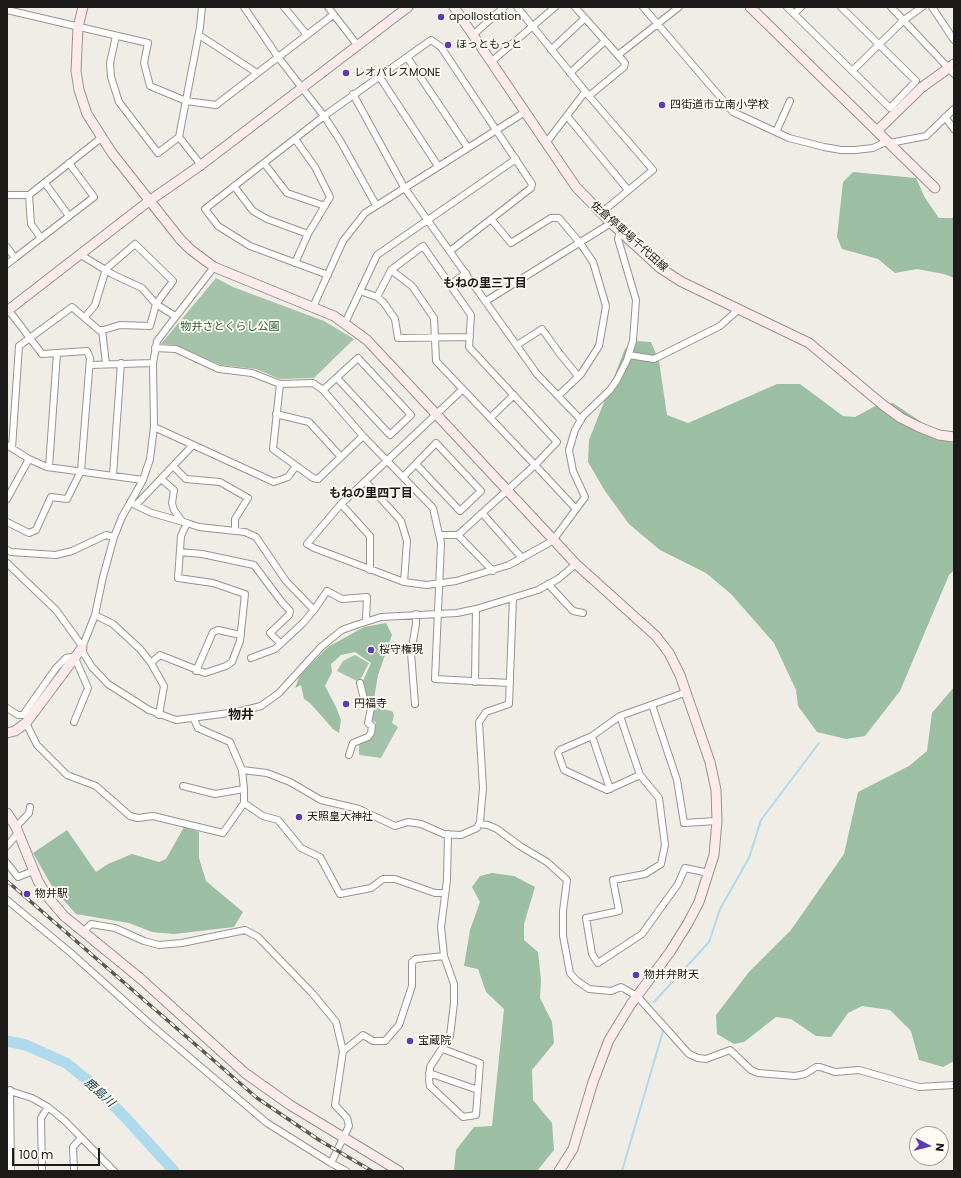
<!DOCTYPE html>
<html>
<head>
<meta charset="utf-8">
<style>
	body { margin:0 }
	#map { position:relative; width:961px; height:1178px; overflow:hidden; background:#f0ede6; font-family:Poppins,sans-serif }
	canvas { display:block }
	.frame { position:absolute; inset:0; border:8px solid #1c1a18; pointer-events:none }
	.north { position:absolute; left:909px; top:1126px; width:40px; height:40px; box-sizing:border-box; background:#fdfaf4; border:1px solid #a3a09c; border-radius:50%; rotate:97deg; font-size:11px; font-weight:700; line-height:16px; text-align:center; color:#1c1a18 }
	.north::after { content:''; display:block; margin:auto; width:14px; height:18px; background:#6039b1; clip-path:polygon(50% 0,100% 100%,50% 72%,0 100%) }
	.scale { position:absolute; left:12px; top:1148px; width:88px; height:18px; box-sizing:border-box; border:2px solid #1c1a18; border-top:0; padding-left:5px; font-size:12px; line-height:14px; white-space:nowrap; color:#1c1a18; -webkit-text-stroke:3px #fdfaf4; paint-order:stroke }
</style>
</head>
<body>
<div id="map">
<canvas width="961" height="1178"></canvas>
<div class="frame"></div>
<div class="north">N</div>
<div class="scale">100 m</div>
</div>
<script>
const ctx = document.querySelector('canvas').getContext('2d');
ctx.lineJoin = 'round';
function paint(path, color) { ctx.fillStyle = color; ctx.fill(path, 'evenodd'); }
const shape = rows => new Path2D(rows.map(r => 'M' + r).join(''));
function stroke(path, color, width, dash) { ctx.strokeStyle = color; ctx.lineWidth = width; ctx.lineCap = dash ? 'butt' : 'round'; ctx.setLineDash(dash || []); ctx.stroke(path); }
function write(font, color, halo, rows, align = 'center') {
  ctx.font = font + ' Poppins,"Noto Sans JP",sans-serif'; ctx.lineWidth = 3.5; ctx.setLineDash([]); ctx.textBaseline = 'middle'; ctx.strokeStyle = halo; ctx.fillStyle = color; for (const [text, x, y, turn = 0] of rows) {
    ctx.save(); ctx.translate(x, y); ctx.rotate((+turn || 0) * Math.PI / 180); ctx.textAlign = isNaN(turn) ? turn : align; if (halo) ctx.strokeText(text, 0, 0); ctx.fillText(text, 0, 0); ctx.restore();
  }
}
paint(shape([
	[216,278,233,287,324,321,354,339,314,378,280,379,256,369,221,365,176,345,161,344],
	[355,655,369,663,359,682,337,671,343,661],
	[373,707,392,711,394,715,392,723,398,727,381,758,359,755,359,742,369,740,373,735,376,722,370,720]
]), '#a5c3ab');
paint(shape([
	[853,172,916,178,925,198,939,218,954,218,954,278,944,274,917,269,895,273,878,259,842,249,837,237,843,182],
	[636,341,651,342,659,361,667,415,688,423,777,384,800,384,843,416,855,417,879,404,893,403,954,444,954,570,949,575,900,691,865,736,846,739,817,732,798,706,796,690,774,643,731,594,706,573,660,550,629,524,605,491,588,462,589,440,625,349],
	[386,623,392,635,378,675,374,699,367,697,363,681,371,663,355,652,341,655,331,664,332,672,325,686,336,707,341,720,339,733,333,729,310,703,304,699,301,685,295,688,300,675,328,647,364,627],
	[954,687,954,1061,943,1067,919,1060,911,1031,890,1010,862,1006,848,1013,831,1037,816,1036,791,1019,776,1017,744,1042,734,1044,717,1034,716,1015,749,972,791,930,844,854,858,792,909,766,927,751,932,713],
	[184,827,199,832,199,858,206,881,243,912,234,927,174,934,152,932,129,923,76,914,53,888,33,853,67,830,96,872,108,864,132,854,159,862,166,859],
	[492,873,514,876,535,887,524,924,524,940,538,952,541,980,540,998,552,1022,554,1043,532,1070,533,1100,552,1123,554,1150,537,1171,454,1171,456,1150,474,1127,492,1126,504,1009,486,992,478,969,464,966,470,930,480,902,472,887,480,876]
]), '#9cbea3');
stroke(shape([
	[654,1002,709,942,720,909,749,858,761,820,819,743],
	[622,1171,663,1031]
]), '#aedaec', 2);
stroke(shape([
	[7,1041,26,1045,66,1063,90,1082,124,1116,174,1171]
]), '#aedaec', 11);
const street = shape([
	[244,7,278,57,324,116,341,142,376,205],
	[284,7,307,35],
	[328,7,358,46],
	[517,7,589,96,653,170,601,213],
	[575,7,625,63,624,67,589,96],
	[643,7,733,112,789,138,824,147,841,150,855,150,873,148,888,141],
	[787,7,890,108,916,81,841,7],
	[891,7,954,74],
	[932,7,954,40],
	[7,10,148,43,144,63,150,86,186,101,216,105,333,15],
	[794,14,801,7],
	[199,35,257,73],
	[473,35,504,7],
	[116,36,110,63,111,77,119,102,158,153,179,137],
	[551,50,585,18],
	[618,55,679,7],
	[407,57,468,148],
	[491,62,555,7],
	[852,71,904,20,922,7],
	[570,73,605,41],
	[379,76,438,166],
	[353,94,404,187,537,374,581,420],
	[567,116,628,190],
	[945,117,954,129],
	[776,132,790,101],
	[295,139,315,167,330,197,308,234,295,263],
	[546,143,585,92],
	[890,143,926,136,954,109],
	[264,163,287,193,325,206],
	[201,165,179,137,200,27,202,7],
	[45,183,69,216],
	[234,186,253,211,267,219,308,234],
	[7,195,29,195,101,138],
	[29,195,31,224,41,238],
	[491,219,511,243,551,218,559,218,580,243,593,262,606,306,599,346,581,374,558,396],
	[7,247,15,258,94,197,69,163],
	[81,255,112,274,142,288,156,304,175,316],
	[7,264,15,258],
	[328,275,250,246,218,226,205,209,324,116,431,40,441,47,532,184,531,188,450,251],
	[450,285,466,273],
	[360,291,377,297,391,270,423,246,471,315,469,347,557,442,535,465,436,361,434,318,412,286,391,270],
	[377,297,384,303,395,319,398,338,470,337],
	[486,301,611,223],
	[313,307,343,241,365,213,525,112],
	[7,308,42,354,87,351,90,358,81,471,67,499,51,497,36,530,29,533,7,522],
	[345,323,377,255,516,159],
	[102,330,106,364],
	[517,345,542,329,560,354,578,376],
	[155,348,176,349,219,369,252,373,280,384],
	[629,355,654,359,720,326,739,309],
	[90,365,153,363],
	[463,389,341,504,307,544,314,548,404,582,427,585,456,581,509,565,547,544,554,539,585,497,573,471,569,450,575,430,583,416,610,390,617,380,627,360,633,341,636,300,618,239,620,231],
	[323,390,358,358,411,415,390,435,337,378],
	[276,414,309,422,341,457],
	[490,418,514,395],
	[154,427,274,482,288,477,296,466],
	[363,436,318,479,313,478,273,449,280,384,313,383,323,390,363,436,433,508,441,543,435,679,510,683],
	[7,445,29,459,7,499],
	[12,448,19,346,72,307,100,331,120,325,150,326,156,304,173,281,135,244,106,269,95,305,85,317],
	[29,459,47,467,143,480],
	[173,466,186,479,220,482,248,498,235,519,235,530],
	[49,467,57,353],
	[113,475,121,363],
	[404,476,436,443,481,491,460,511,416,464],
	[161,479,174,490,172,503,174,510,182,521],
	[365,481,401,521,407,541,404,582],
	[133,504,152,513,187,523],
	[341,504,370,536,370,570],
	[136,505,192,446],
	[482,513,522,558],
	[441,535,458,535,493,571],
	[458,535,535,465,576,509],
	[7,550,11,552,56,555,72,551,106,535,114,537],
	[180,552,202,554,254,565,281,601,290,611,289,615,270,633,280,643],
	[7,563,56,610,80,643,84,654,92,667,108,684,149,710,176,720,237,712,261,706,279,693,321,647,342,630,356,625,381,617,457,613,476,609,538,590,558,579,576,564],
	[548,584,573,611,583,613],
	[314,610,327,591,342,599,367,597,366,621],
	[95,615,113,624,140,649,151,663,164,686,159,715],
	[82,648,95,615,103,577,114,537,122,517,143,480,150,459,154,427,153,363,157,341,214,267],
	[151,663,160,655,205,673,226,666,232,662,240,641,245,594,213,583,178,578,181,536,187,523,199,527,245,532,256,537,286,581,314,610,303,623,275,649,251,658],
	[196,671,213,632,218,630,241,635],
	[475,682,476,609],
	[687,692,620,716,592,736,560,750,558,753,564,770,607,790,640,775,659,798,665,845,661,864,645,874,613,880,619,911,586,918,592,954,598,963,642,934,678,884,685,868,709,873],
	[415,704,411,653,416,624,416,614],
	[652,705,677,780,684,823,717,821],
	[7,708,18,715,23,715,56,668,66,658,76,656],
	[620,716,640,775],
	[74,722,88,688,75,658],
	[26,723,37,745,67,775,96,786,130,816,138,818,153,816,223,833,244,803,244,789,242,770,230,742,198,728,194,719],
	[592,736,610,789],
	[349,755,353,743,368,737,371,733,372,726,368,723,371,708,364,699,360,683],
	[242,770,267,773,290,782,321,800,359,809,395,826,408,822,421,824,444,834,461,835,477,828,480,822,483,788,479,722,486,712,509,704,513,598],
	[183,786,215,794,244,789],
	[244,803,263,816,278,820,301,848,320,857,340,894,371,888,383,879,395,879,435,893,445,893],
	[479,824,488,825,497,829,520,846,547,862,567,880,563,911,563,936,570,973,576,980,589,989,611,991,621,987,637,996,689,1054,698,1058,706,1059,730,1050,751,1070,758,1073,795,1076,805,1074,816,1067,820,1067,835,1072,859,1070,919,1087,954,1085],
	[16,827,29,813,30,807],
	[7,846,18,833],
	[7,863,18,877,33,871],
	[7,900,71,953,150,1024,267,1123,331,1163],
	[83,932,91,924,115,928,144,941,159,945,182,943,245,930,258,937,313,994,336,1022,343,1051,335,1105,347,1118,349,1126,331,1163,346,1171],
	[443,1049,480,1063,476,1115,463,1117,430,1086,429,1080,430,1067,450,1036,454,1003,454,984,444,956,441,927,447,880,448,834],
	[343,1051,363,1035,373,1041,385,1041,399,1025,412,986,412,962,416,959,444,956],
	[429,1073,478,1090],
	[7,1090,32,1098,48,1107,65,1121,114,1171],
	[10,1090,11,1171],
	[42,1171,41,1118,48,1107],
	[74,1171,73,1147,81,1138]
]);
const secondary = shape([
	[83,7,78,27,76,71,79,90,87,114,112,153,180,239,191,250,214,267,334,316,367,340,576,564,656,636,669,653,680,675,710,762,716,790,717,821,714,855,699,902,688,923,670,952,631,1004,609,1040,593,1082,573,1149,559,1171],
	[454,7,576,187,611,223,660,268,682,282,809,343,883,405,901,418,919,427,939,435,954,437],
	[750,7,935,188],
	[877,131,921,88,954,64],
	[7,311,149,201,201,165,408,7],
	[7,733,15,731,26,723,82,648],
	[7,813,16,827,38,881,47,896,64,916,141,979,245,1073,290,1105,399,1171]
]);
stroke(street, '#97948e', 8);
stroke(secondary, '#97948e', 11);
stroke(street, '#fff', 6);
stroke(secondary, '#fdeaec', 9);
const rail = shape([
	[7,881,257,1098,319,1140,372,1171]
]);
stroke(rail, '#5b5955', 3.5);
stroke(rail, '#fdfaf4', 2, [6]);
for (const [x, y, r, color] of [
	[441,17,4,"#6039b1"],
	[448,45,4,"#6039b1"],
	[346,73,4,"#6039b1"],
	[662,105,4,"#6039b1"],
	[371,650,4,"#6039b1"],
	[346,704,4,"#6039b1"],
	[299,817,4,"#6039b1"],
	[27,894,4,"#6039b1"],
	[636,975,4,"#6039b1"],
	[410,1041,4,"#6039b1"]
]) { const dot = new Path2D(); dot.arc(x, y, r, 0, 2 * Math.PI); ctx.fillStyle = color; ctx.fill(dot); stroke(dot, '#fdfaf4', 1.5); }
write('11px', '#1c1a18', '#fdfaf4', [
	["apollostation",449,17],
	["ほっともっと",456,45],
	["レオパレスMONE",354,73],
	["四街道市立南小学校",670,105],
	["桜守権現",379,650],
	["円福寺",354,704],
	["天照皇大神社",307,817],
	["物井駅",35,894],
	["物井弁財天",644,975],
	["宝蔵院",418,1041]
], 'left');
write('11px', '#1c1a18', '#fdfaf4', [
	["佐倉停車場千代田線",629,237,42]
]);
write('11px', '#275a35', '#fdfaf4', [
	["物井さとくらし公園",230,327]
]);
write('bold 12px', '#1c1a18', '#fdfaf4', [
	["もねの里三丁目",485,284],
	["もねの里四丁目",371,494]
]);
write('italic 12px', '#143b49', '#fdfaf4', [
	["鹿島川",99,1093,42]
]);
write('bold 13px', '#1c1a18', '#fdfaf4', [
	["物井",241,716]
]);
</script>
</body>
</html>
